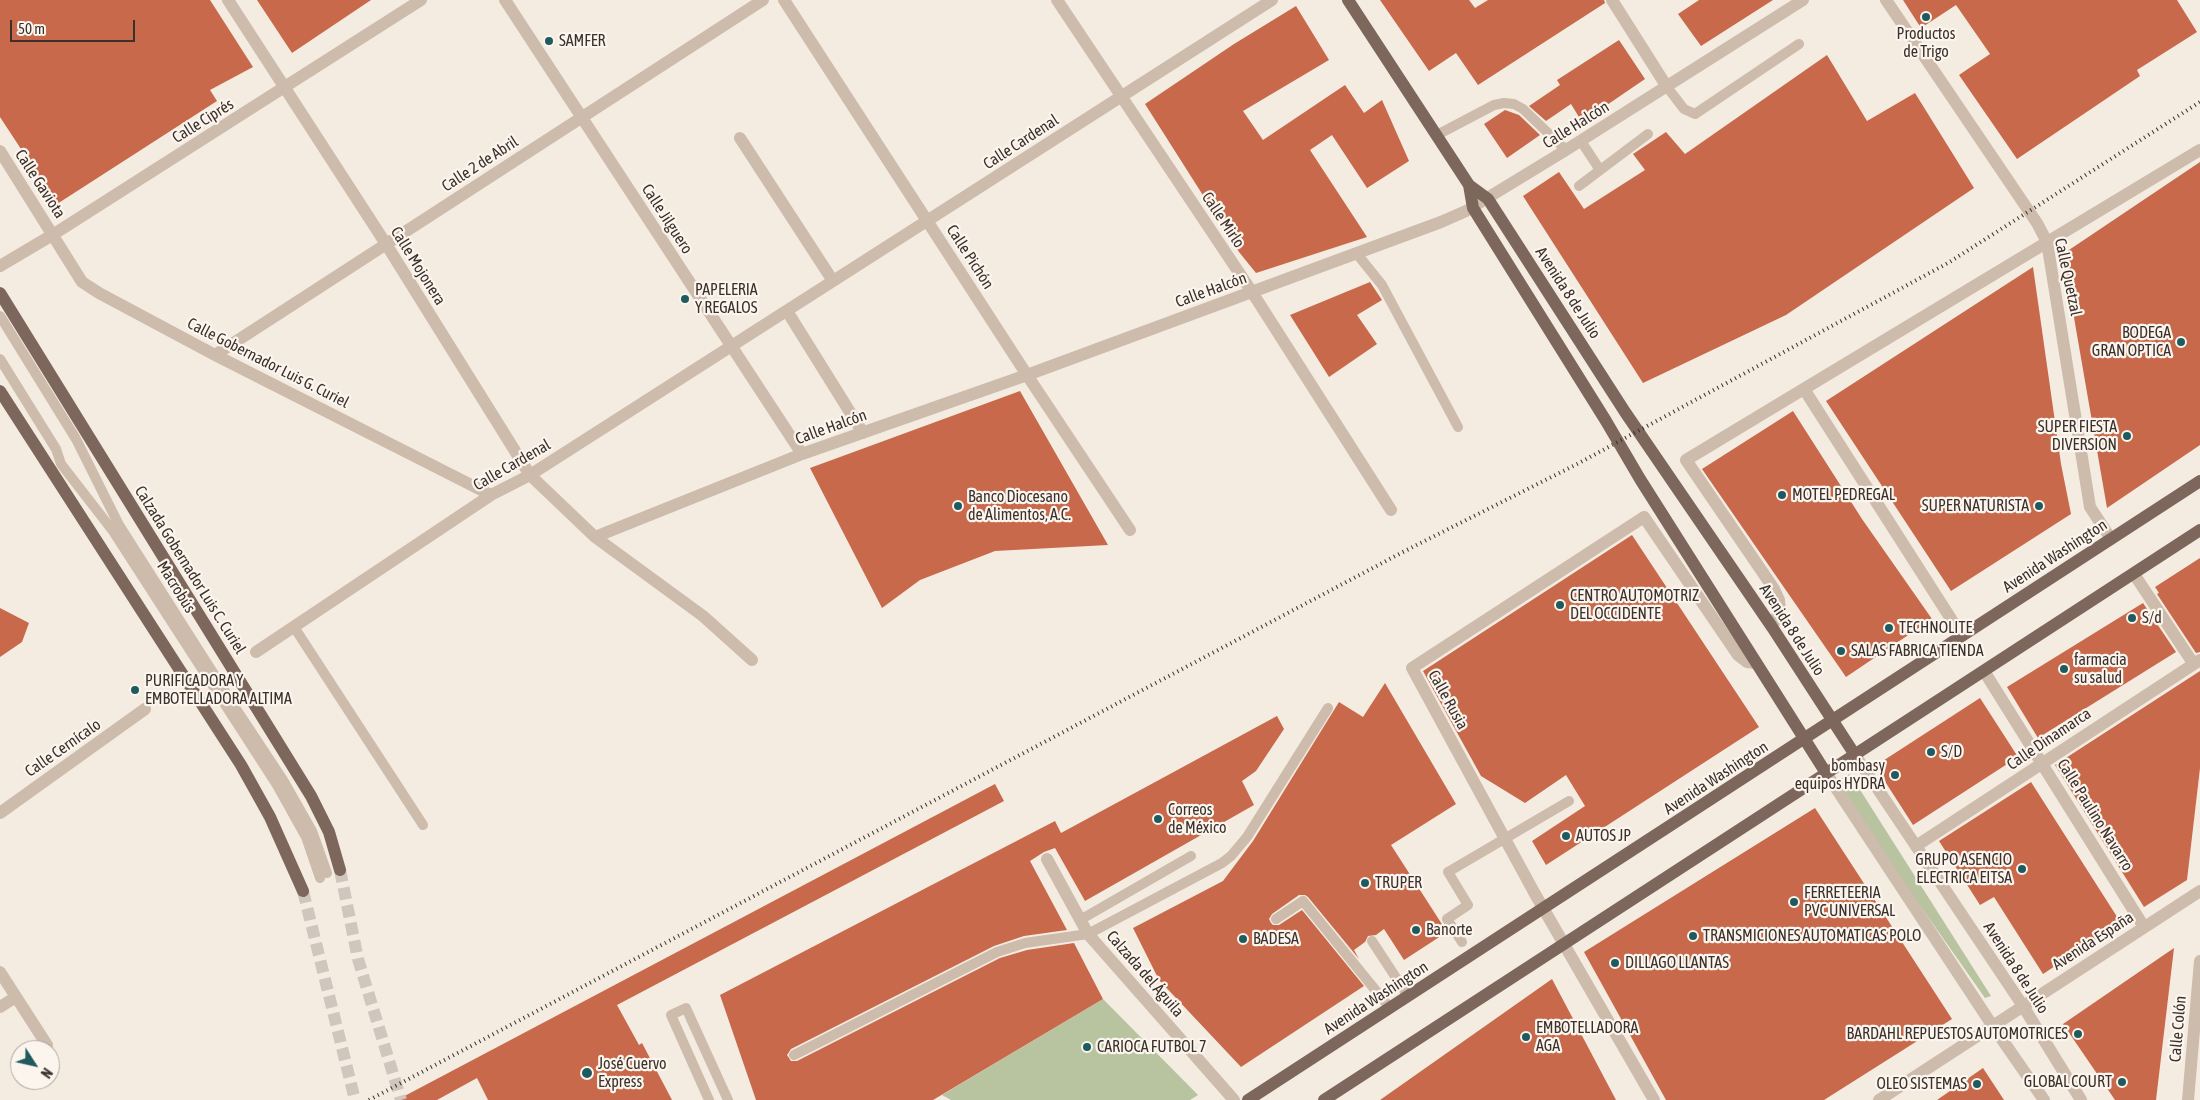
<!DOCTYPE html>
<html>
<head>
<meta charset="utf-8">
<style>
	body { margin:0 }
	#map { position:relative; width:2200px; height:1100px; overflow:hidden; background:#f4ebe1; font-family:"Asap Condensed",sans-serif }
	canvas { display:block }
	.north { position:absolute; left:10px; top:1040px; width:50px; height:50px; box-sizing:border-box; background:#fbf5ee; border:1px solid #aea6a0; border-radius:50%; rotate:125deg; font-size:14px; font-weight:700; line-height:20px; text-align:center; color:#3b302b }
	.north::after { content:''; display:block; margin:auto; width:18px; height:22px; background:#1f5a5e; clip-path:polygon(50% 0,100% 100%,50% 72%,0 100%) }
	.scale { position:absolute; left:10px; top:20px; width:125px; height:22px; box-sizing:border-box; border:2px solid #3b302b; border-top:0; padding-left:6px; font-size:15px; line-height:18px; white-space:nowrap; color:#3b302b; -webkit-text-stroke:4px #fbf5ee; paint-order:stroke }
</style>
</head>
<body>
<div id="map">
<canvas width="2200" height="1100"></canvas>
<div class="north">N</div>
<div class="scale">50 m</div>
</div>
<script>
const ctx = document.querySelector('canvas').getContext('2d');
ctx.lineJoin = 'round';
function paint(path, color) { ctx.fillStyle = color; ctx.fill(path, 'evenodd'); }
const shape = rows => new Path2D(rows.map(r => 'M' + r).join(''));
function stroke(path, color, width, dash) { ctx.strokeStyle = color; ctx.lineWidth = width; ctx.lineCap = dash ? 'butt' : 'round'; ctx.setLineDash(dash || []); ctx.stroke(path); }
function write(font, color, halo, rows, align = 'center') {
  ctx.font = font + ' "Asap Condensed",sans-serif'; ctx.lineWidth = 4.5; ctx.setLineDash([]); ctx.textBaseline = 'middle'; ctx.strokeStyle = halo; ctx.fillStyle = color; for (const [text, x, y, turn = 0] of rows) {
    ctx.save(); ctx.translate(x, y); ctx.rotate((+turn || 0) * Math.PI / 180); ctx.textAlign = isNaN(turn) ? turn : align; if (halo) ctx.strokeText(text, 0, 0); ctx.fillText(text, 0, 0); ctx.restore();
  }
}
paint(shape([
	[1850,774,1991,996,1985,998,1834,783],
	[1103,999,1198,1095,1190,1100,951,1100,942,1095]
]), '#b8c4a0');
paint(shape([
	[0,0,210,0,253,67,210,90,217,101,57,204,0,117],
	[257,0,371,0,292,53],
	[1380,0,1469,0,1475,8,1488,0,1604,0,1605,3,1478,85,1456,53,1429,71],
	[1699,0,1773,0,1701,46,1678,14],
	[1903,0,2177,0,2197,32,2137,70,2140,76,2017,159,1959,75,1990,54,1956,5,1921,28],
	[1296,6,1329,60,1243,111,1263,140,1345,85,1364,113,1382,100,1409,161,1367,188,1332,135,1310,150,1367,237,1256,273,1239,252,1145,104,1234,44],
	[1619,40,1645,79,1582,122,1571,104,1546,121,1529,106,1560,85,1557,80],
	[1827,55,1867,121,1915,93,1974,188,1786,315,1643,383,1523,196,1559,172,1584,209,1645,170,1633,154,1666,132,1685,154],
	[1505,110,1519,115,1540,135,1507,158,1484,124],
	[2200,162,2200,445,2107,508,2063,254],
	[2033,267,2061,464,2071,514,1951,591,1826,401],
	[1370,282,1382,300,1357,315,1377,344,1329,377,1290,315],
	[1020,391,1108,545,995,551,920,580,882,608,810,468],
	[1793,411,1862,519,1932,619,1846,677,1702,469],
	[1632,535,1759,727,1546,865,1532,841,1585,806,1566,775,1525,803,1481,776,1423,671],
	[2200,558,2200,652,2196,653,2157,594,2159,593,2155,587],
	[2143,603,2176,652,2038,738,2007,687],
	[0,608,29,623,22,642,0,657],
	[2200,671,2200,768,2187,880,2144,907,2055,765],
	[1385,683,1456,804,1391,845,1447,932,1404,960,1384,929,1376,935,1368,936,1365,942,1354,950,1359,959,1308,897,1305,895,1299,895,1272,914,1269,919,1271,923,1273,925,1279,925,1302,910,1364,986,1241,1067,1159,980,1133,928,1223,881,1253,841,1339,702,1363,717],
	[1980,698,2018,757,1913,825,1875,766],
	[1277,716,1284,729,1256,771,1242,781,1254,805,1085,901,1055,848,1044,852,1030,861,1067,930,1024,936,994,946,791,1049,787,1055,791,1061,797,1061,1000,958,1027,950,1074,943,1103,999,933,1100,756,1100,720,995,1055,821,1061,833],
	[2031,782,2121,923,2043,974,1994,897,1980,905,1939,841],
	[995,784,1004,801,617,1005,639,1045,642,1043,672,1100,488,1100,477,1078,437,1100,397,1100],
	[1815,808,1952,1019,1824,1100,1666,1100,1584,952],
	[2174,948,2156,1100,2115,1100,2063,1024],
	[1552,979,1616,1100,1380,1100],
	[1983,1068,2004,1100,1937,1100]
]), '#c8694b');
stroke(shape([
	[340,870,358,959,401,1100],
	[303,891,355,1100]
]), '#cfc6bd', 12, [12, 6]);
stroke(shape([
	[1667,87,1684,109,1695,114,1799,44],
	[1437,135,1494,105,1504,103,1514,104,1523,109,1566,150],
	[1581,141,1600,170],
	[1579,186,1648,134],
	[1357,254,1382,285,1458,427],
	[0,316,76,439,119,525,236,709,283,780,312,831,327,873],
	[0,359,56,449,61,464,113,531,277,785,306,837,320,878],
	[294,627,423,825],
	[1276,919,1303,901,1390,1008],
	[1080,920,1191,856],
	[1372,941,1408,996],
	[1462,942,1447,919,1468,905,1448,872,1569,801],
	[794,1055,997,952,1025,943,1088,934,1222,863,1231,856,1247,837,1328,708],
	[709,1100,671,1015,686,1008,728,1100]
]), '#cdbbac', 10);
stroke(shape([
	[228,0,386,244,530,475,595,537,703,616,752,660],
	[505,0,802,454],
	[784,0,1027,375,1130,530],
	[1057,0,1252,292,1391,510],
	[1612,0,1667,87],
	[1886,0,2037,223,2047,242,2090,507,2111,539],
	[740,138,833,281],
	[0,151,82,282,99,293,215,355,491,495],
	[0,266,54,234,421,0],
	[787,311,863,433],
	[215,355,763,0],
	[1804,389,1962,636],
	[595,537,802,454,1027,375,1441,222,1466,211,1566,150,1803,0],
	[2134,574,2193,663],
	[1772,627,1780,610,1779,600,1774,589,1686,460,2200,150],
	[256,652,491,495,530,475,1272,0],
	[1984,671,2144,927],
	[0,813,145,709],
	[1916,846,2200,660],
	[1047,859,1088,934,1234,1100],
	[0,972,47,1045],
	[0,1007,16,997],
	[1654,1100,1535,894,1412,668,1644,517,1738,655,1747,662,1756,663],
	[1879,1100,2200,891],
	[2188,1100,2200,961]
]), '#cdbbac', 12);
stroke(shape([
	[1855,755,2023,1006,2081,1100],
	[1826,773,1992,1025,2044,1100]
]), '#cdbbac', 12);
stroke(shape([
	[1348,0,1469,185,1488,199,1625,412,1772,627,1855,755],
	[1469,185,1473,208,1606,421,1640,479,1826,773],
	[0,293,311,796,329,832,340,870],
	[0,391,241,765,270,817,303,891],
	[1248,1100,2200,481],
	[1324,1100,2200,530]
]), '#7d675c', 12);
stroke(shape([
	[369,1100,1401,553,1579,463,1948,263,2200,102]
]), '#3b302b', 4, [1, 4]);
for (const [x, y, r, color] of [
	[1926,17,5,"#1f5a5e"],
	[549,41,5,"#1f5a5e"],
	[685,299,5,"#1f5a5e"],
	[2181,342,5,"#1f5a5e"],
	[2127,436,5,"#1f5a5e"],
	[1782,495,5,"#1f5a5e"],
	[958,506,5,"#1f5a5e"],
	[2039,506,5,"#1f5a5e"],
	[1560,605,5,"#1f5a5e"],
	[2132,618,5,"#1f5a5e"],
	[1889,628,5,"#1f5a5e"],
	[1841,651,5,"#1f5a5e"],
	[2064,669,5,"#1f5a5e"],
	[135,690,5,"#1f5a5e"],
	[1931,752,5,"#1f5a5e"],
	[1895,775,5,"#1f5a5e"],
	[1158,819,5,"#1f5a5e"],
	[1566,836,5,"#1f5a5e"],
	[2022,869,5,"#1f5a5e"],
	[1365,883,5,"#1f5a5e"],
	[1794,902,5,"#1f5a5e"],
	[1416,930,5,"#1f5a5e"],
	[1693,936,5,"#1f5a5e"],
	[1243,939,5,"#1f5a5e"],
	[1615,963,5,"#1f5a5e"],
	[2078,1034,5,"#1f5a5e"],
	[1526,1037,5,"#1f5a5e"],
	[1087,1047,5,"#1f5a5e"],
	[587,1073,6,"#1f5a5e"],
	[2122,1082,5,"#1f5a5e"],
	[1977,1084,5,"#1f5a5e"]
]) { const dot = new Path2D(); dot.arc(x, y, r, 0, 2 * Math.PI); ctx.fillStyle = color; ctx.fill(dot); stroke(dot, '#fbf5ee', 2); }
write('16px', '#3b302b', '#fbf5ee', [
	["Productos",1926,34,"center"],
	["de Trigo",1926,52,"center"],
	["SAMFER",559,41],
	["PAPELERIA",695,290],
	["Y REGALOS",695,308],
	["BODEGA",2171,333,"right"],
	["GRAN OPTICA",2171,351,"right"],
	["SUPER FIESTA",2117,427,"right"],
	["DIVERSION",2117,445,"right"],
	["MOTEL PEDREGAL",1792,495],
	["Banco Diocesano",968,497],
	["de Alimentos, A.C.",968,515],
	["SUPER NATURISTA",2029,506,"right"],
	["CENTRO AUTOMOTRIZ",1570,596],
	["DEL OCCIDENTE",1570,614],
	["S/d",2142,618],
	["TECHNOLITE",1899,628],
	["SALAS FABRICA TIENDA",1851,651],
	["farmacia",2074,660],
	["su salud",2074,678],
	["PURIFICADORA Y",145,681],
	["EMBOTELLADORA ALTIMA",145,699],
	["S/D",1941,752],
	["bombasy",1885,766,"right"],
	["equipos HYDRA",1885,784,"right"],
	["Correos",1168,810],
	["de México",1168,828],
	["AUTOS JP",1576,836],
	["GRUPO ASENCIO",2012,860,"right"],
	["ELECTRICA EITSA",2012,878,"right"],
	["TRUPER",1375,883],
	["FERRETEERIA",1804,893],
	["PVC UNIVERSAL",1804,911],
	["Banorte",1426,930],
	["TRANSMICIONES AUTOMATICAS POLO",1703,936],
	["BADESA",1253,939],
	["DILLAGO LLANTAS",1625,963],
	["EMBOTELLADORA",1536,1028],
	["AGA",1536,1046],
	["BARDAHL REPUESTOS AUTOMOTRICES",2068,1034,"right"],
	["CARIOCA FUTBOL 7",1097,1047],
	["José Cuervo",598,1064],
	["Express",598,1082],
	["GLOBAL COURT",2112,1082,"right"],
	["OLEO SISTEMAS",1967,1084,"right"]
], 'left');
write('16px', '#3b302b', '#fbf5ee', [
	["Calle Ciprés",203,121,-32],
	["Calle Halcón",1576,125,-32],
	["Calle Cardenal",1021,142,-33],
	["Calle 2 de Abril",480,164,-33],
	["Calle Gaviota",40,184,57],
	["Calle Jilguero",667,219,57],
	["Calle Mirlo",1223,220,56],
	["Calle Pichón",970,257,57],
	["Calle Mojonera",418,266,58],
	["Calle Quetzal",2068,277,78],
	["Calle Halcón",1211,290,-20],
	["Avenida 8 de Julio",1568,293,57],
	["Calle Gobernador Luis G. Curiel",268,363,27],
	["Calle Halcón",831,427,-20],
	["Calle Cardenal",512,465,-30],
	["Avenida Washington",2055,556,-33],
	["Calzada Gobernador Luis C. Curiel",190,570,58],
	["Macrobús",176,587,58],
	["Avenida 8 de Julio",1792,630,57],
	["Calle Rusia",1448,700,61],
	["Calle Dinamarca",2049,739,-34],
	["Calle Cernícalo",63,748,-35],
	["Avenida Washington",1716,778,-33],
	["Calle Paulino Navarro",2095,815,58],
	["Avenida España",2093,941,-33],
	["Avenida 8 de Julio",2016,968,57],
	["Calzada del Águila",1145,974,49],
	["Avenida Washington",1376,998,-33],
	["Calle Colón",2178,1029,-85]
]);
</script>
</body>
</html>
